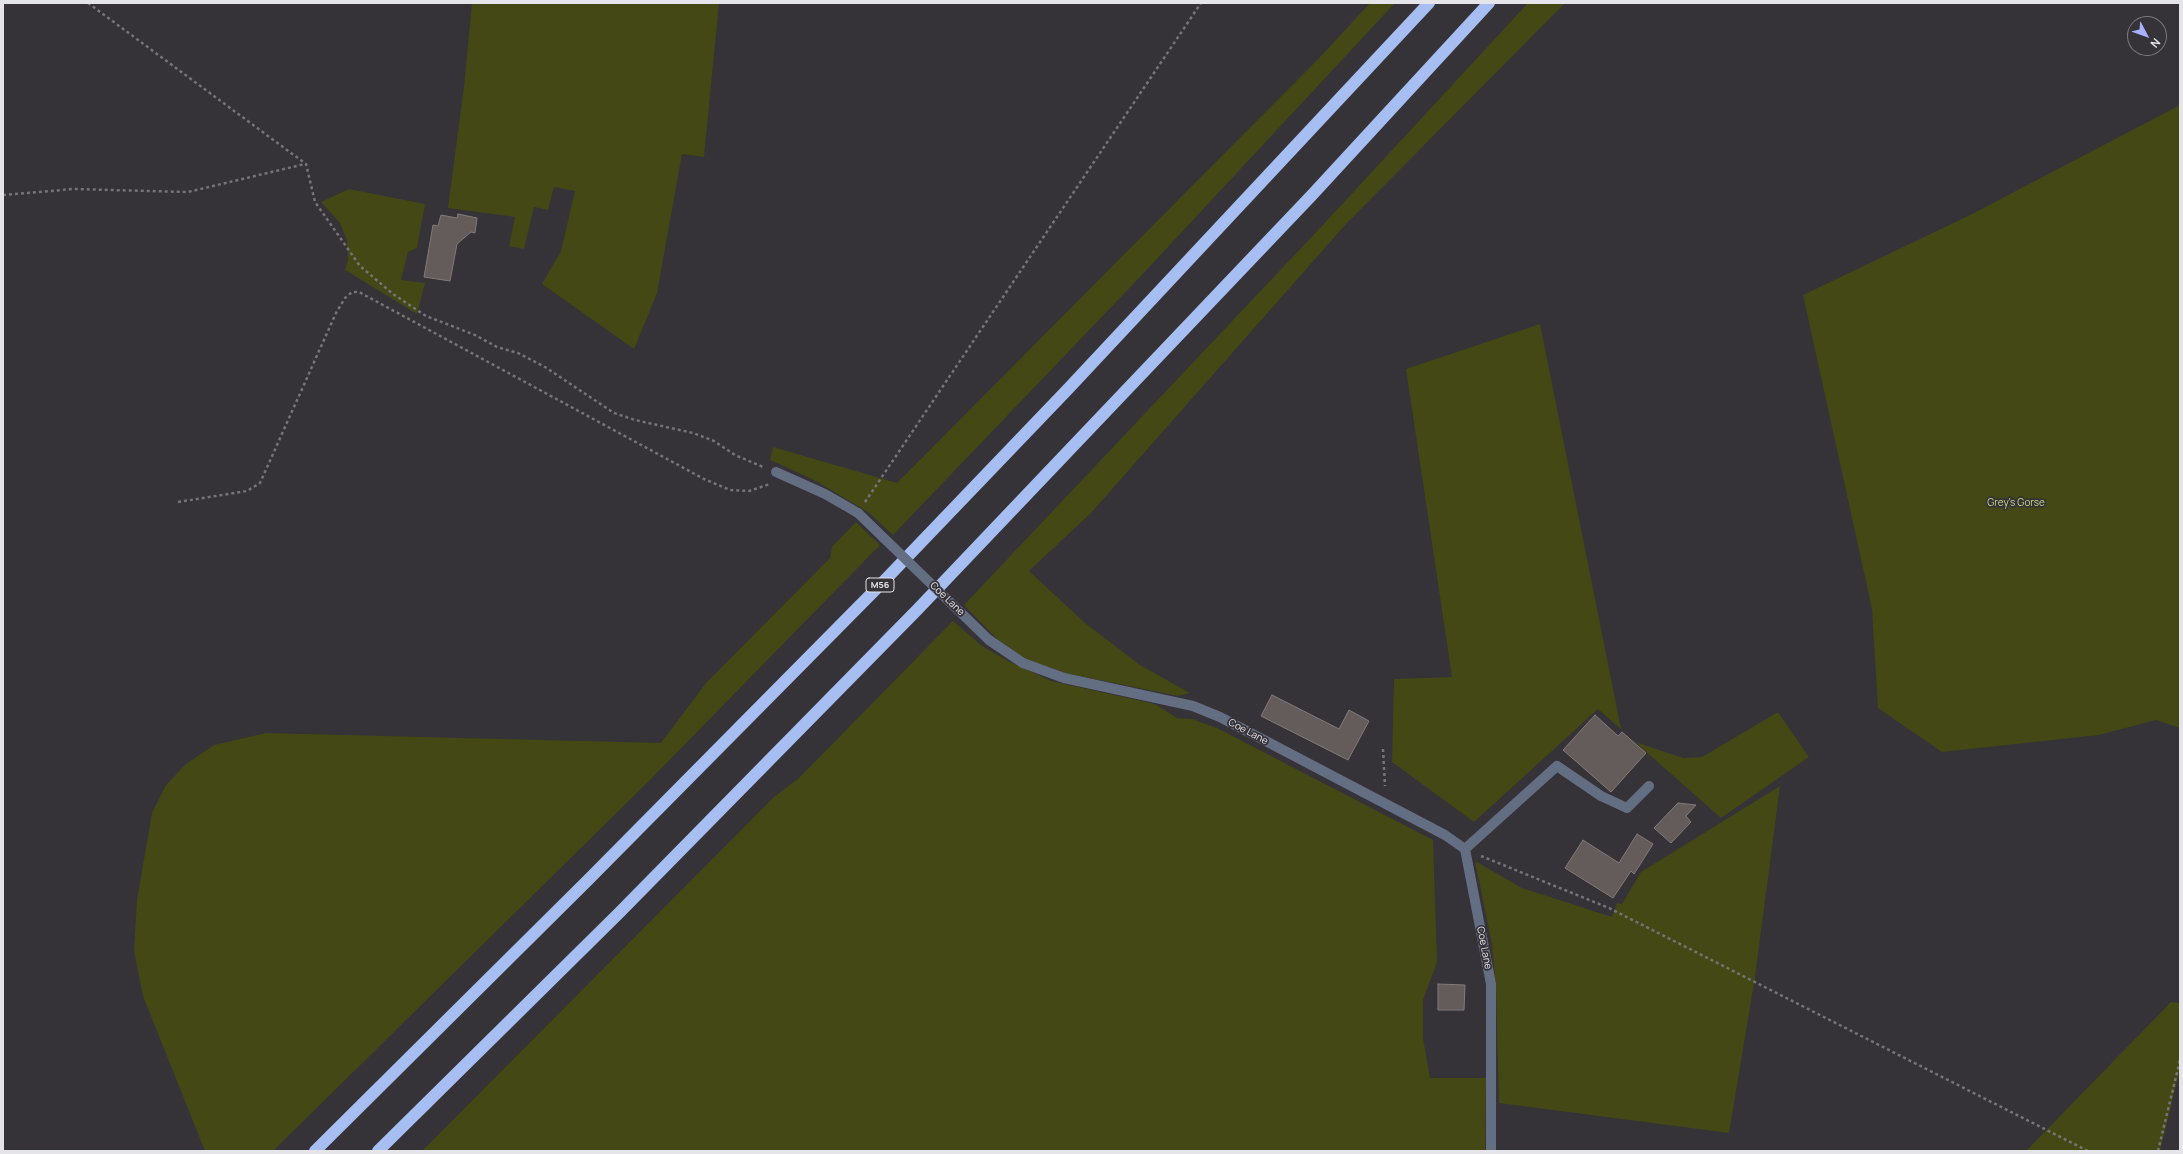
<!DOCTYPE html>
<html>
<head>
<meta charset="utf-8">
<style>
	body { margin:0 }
	#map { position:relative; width:2183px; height:1154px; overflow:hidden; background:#353238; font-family:Manrope,sans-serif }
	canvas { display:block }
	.frame { position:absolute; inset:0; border:4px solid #e5e4e8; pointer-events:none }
	.north { position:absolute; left:2127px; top:16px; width:40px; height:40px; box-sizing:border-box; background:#353238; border:1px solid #7b797e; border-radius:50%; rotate:131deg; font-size:11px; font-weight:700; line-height:16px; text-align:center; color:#e5e4e8 }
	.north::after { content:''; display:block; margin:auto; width:14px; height:18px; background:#a6b1fc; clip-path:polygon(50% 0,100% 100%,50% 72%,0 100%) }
</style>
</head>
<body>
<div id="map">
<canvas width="2183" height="1154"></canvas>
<div class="frame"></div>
<div class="north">N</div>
</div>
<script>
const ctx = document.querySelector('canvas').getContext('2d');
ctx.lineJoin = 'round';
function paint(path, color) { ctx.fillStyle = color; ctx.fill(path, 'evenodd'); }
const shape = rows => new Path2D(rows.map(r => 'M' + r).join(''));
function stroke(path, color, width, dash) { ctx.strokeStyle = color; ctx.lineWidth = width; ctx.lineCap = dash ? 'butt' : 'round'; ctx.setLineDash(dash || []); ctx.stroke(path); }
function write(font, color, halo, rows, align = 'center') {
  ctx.font = font + ' Manrope,sans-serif'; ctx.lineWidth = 3.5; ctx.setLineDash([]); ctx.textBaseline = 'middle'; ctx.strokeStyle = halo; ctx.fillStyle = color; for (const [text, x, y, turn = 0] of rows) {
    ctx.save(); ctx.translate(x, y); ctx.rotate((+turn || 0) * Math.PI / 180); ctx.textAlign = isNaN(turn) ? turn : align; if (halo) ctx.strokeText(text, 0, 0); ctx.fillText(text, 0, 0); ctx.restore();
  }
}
paint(shape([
	[472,3,719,3,704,157,682,154,657,293,634,349,542,284,561,251,575,191,554,187,548,210,534,207,524,249,509,246,515,217,448,208,464,86],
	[1370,3,1395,3,1140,277,893,535,868,512,814,480,770,460,773,447,897,483,1322,55],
	[1528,3,1565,3,1346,224,1091,513,1029,571,1085,623,1140,665,1190,693,1178,696,1065,673,1028,660,998,640,964,605,1320,228],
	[2180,105,2180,728,2156,720,2099,735,1942,752,1878,708,1872,609,1803,295,1970,215],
	[349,189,425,204,417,248,408,252,401,280,425,283,417,314,345,270,348,260,347,241,340,223,321,202],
	[1540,324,1621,729,1598,709,1474,822,1392,762,1394,679,1452,677,1406,369],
	[856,522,880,545,648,782,273,1151,205,1151,143,996,134,951,137,900,152,813,166,785,186,764,214,745,266,733,661,743,706,683,830,558,832,547],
	[953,621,982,646,1008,661,1051,681,1155,704,1177,718,1192,719,1217,728,1433,840,1437,962,1423,1000,1423,1038,1430,1078,1486,1078,1485,1151,422,1151,774,797,799,778],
	[1778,712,1809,757,1721,818,1635,742,1683,758,1702,757],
	[1780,786,1755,977,1729,1133,1499,1103,1496,989,1492,944,1475,861,1522,888,1612,917,1617,903,1622,904,1641,872],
	[2171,1002,2180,1003,2180,1069,2160,1151,2026,1151]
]), '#434815');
const building = shape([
	[458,214,477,218,475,233,471,232,457,244,450,281,424,277,433,225,438,226,441,215,457,218,458,214],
	[1272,695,1339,729,1349,710,1369,721,1348,760,1261,716,1272,695],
	[1595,715,1618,736,1622,732,1646,753,1611,792,1563,750,1595,715],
	[1678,803,1696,805,1686,816,1691,822,1671,843,1654,828,1678,803],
	[1637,834,1653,844,1634,874,1631,871,1613,898,1565,868,1583,840,1619,863,1637,834],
	[1438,984,1465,985,1464,1010,1438,1010,1438,984]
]);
paint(building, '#645c5a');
stroke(building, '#827b79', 1);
stroke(shape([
	[88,3,306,164,315,202,360,266,393,294,426,316,475,335,497,347,518,353,545,367,614,413,635,420,693,433,714,441,735,455,763,467],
	[3,195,73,189,188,192,305,164],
	[178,502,247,491,260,483,336,313,345,298,352,292,359,292,704,479,730,490,749,491,770,484],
	[865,502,1201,3],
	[1383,749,1385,786],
	[1481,856,1609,908,2088,1151],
	[2158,1151,2180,1060]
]), '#767479', 2.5, [3, 3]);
stroke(shape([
	[776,472,825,494,858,513],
	[989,640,1023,663,1064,678,1193,706,1220,717,1445,835,1465,849,1491,984,1491,1151],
	[1465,849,1557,766,1601,796,1627,808,1649,786]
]), '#646e83', 10);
stroke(shape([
	[315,1151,588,880,885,580,1068,389,1429,3],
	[378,1151,619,913,917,610,1312,195,1489,3]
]), '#a6bef1', 12);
stroke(shape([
	[858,513,989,640]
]), '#646e83', 10);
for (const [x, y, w] of [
	[880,585,28]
]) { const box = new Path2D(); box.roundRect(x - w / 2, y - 7, w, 14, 3); ctx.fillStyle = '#353238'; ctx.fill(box); stroke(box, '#e5e4e8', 1); }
write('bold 9px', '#e5e4e8', null, [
	["M56",880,585]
]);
write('10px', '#cdd783', '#353238', [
	["Grey's Gorse",2016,503]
]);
write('10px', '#e5e4e8', '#353238', [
	["Coe Lane",947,599,44],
	["Coe Lane",1248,732,28],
	["Coe Lane",1484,948,79]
]);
</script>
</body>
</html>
